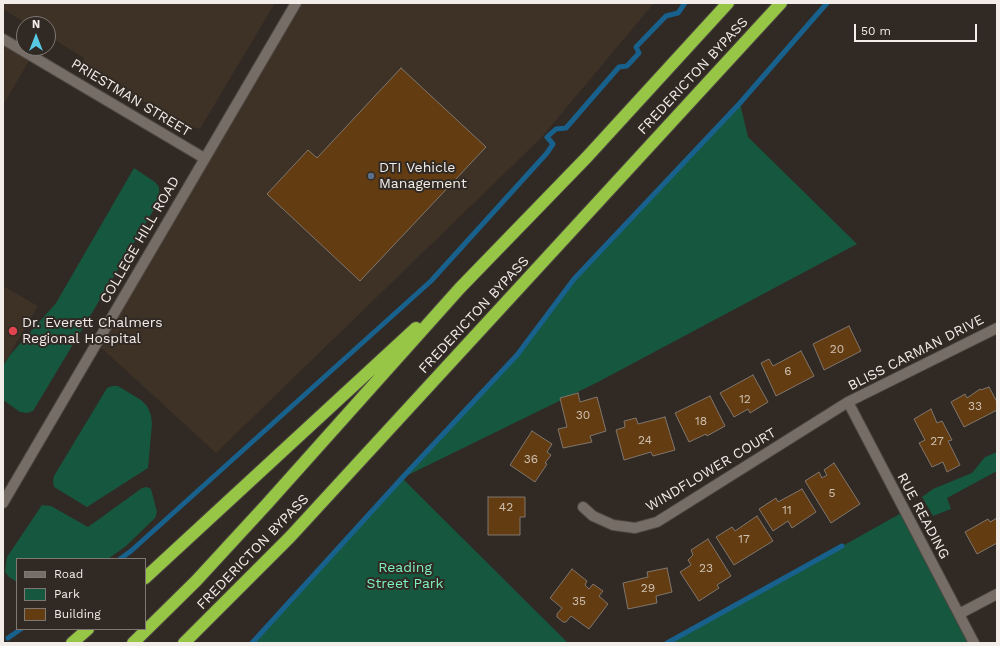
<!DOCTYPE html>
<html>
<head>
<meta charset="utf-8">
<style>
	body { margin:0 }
	#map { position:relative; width:1000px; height:646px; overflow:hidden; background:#312923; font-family:"Work Sans",sans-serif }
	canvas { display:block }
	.frame { position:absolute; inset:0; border:4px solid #f2ede8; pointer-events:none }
	.legend { position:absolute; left:16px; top:558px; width:130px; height:72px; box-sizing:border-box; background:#312923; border:1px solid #7e7772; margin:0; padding:5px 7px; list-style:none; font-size:12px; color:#f2ede8 }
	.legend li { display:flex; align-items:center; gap:8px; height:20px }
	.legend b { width:20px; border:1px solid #7e7772 }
	.north { position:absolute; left:16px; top:16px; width:40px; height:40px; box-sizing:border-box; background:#312923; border:1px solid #7e7772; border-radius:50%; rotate:0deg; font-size:11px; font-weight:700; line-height:16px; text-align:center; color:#f2ede8 }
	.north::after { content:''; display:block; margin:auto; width:14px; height:18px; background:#57c9e2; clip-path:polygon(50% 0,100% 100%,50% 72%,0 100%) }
	.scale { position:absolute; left:854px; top:24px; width:123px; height:18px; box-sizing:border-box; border:2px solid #f2ede8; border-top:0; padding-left:5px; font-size:12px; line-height:14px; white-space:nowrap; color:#f2ede8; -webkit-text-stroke:3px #312923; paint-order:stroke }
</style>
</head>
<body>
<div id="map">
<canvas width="1000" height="646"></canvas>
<div class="frame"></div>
<ul class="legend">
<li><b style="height:5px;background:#766d66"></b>Road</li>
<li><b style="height:11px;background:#16573f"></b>Park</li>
<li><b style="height:11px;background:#643c11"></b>Building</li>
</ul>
<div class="north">N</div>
<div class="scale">50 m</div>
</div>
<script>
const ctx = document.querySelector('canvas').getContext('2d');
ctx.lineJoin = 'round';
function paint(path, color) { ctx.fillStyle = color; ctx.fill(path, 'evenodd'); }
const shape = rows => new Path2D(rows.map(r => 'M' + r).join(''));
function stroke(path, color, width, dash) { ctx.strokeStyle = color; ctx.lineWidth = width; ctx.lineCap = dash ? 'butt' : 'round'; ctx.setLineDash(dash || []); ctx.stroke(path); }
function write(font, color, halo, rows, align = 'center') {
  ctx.font = font + ' "Work Sans",sans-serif'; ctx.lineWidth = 4; ctx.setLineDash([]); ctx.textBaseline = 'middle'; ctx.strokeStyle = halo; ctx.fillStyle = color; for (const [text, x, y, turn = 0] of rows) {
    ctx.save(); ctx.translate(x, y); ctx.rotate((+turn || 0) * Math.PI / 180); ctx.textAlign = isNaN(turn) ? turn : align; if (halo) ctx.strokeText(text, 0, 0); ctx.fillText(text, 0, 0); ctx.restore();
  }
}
paint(shape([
	[3,3,275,3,200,129,187,126,82,68,84,58,48,36,48,24,27,24,3,9],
	[296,3,654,3,541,138,216,453,96,343],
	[3,39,32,56,3,105],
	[3,286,38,306,3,366]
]), '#3e3227');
paint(shape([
	[740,103,748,137,857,244,598,382,402,478,568,643,252,643,402,478,517,355,574,279],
	[134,168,155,182,159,187,159,201,33,411,27,413,20,412,3,400,3,366,10,355,56,303],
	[112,386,118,386,141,400,147,406,151,415,152,424,148,468,87,507,54,487,53,481,54,476,107,388],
	[997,452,997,471,947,498,951,509,933,516,922,497,933,489,972,473,985,457],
	[147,487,151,489,157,512,155,518,126,546,108,559,17,559,17,582,9,577,5,572,7,557,42,505,51,506,88,527,142,488],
	[905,511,974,643,667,643,701,625]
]), '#16573f');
stroke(shape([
	[120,559,131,551,431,281,547,153,553,144,547,137,556,129,566,128,619,67,627,66,639,53,636,47,666,16,678,13,685,3],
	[8,638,21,629],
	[252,643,402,478,517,355,574,279,740,103,827,3],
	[667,643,842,546]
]), '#18618d', 5);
const building = shape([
	[401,68,486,147,360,281,267,194,308,150,317,158,401,68],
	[849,326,861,351,824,370,813,344,849,326],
	[801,351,814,376,776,396,761,363,769,359,773,366,801,351],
	[753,375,768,402,750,413,748,409,734,417,720,393,753,375],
	[989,387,997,402,997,410,964,427,951,402,965,394,967,398,980,389,981,390,989,387],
	[578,393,580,402,597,397,606,431,590,436,592,442,563,448,558,429,567,427,560,398,578,393],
	[710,396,725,426,707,436,706,434,689,442,675,413,710,396],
	[931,409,937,423,942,421,952,440,948,441,960,465,947,472,943,462,932,467,919,443,925,440,914,419,931,409],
	[665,417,675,450,653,456,651,452,624,460,616,430,625,427,624,421,636,418,638,424,665,417],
	[532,431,552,444,547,452,551,455,545,463,547,464,535,482,510,465,532,431],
	[834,463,860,504,831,523,805,481,819,472,822,478,827,475,824,470,834,463],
	[802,489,816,512,792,528,788,521,773,531,759,509,776,498,778,502,802,489],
	[488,497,525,497,525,517,520,517,520,535,488,535,488,497],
	[757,516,773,541,734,565,716,537,732,527,735,531,757,516],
	[997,518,997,543,977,554,965,532,988,519,990,522,997,518],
	[708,539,731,576,717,585,719,588,699,601,680,572,691,565,688,560,693,555,691,550,708,539],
	[667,568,672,592,656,596,657,603,628,609,623,583,648,577,647,572,667,568],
	[572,569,587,581,585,585,589,589,593,584,603,591,599,596,608,604,589,629,571,616,566,622,563,622,557,617,557,614,562,608,550,598,572,569]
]);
paint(building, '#643c11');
stroke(building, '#7f766e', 1);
const minor = shape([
	[848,402,974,643],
	[583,507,593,516,613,525,635,528,657,522,848,402,997,328],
	[959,614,997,594]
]);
const tertiary = shape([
	[3,39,204,158],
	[3,503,296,3]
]);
const motorway = shape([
	[145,578,416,328],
	[72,643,88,629],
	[133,643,196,581,266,505,460,288,587,157,728,3],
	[184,643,290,537,781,3]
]);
stroke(minor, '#4d4741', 12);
stroke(tertiary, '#4d4741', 12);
stroke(motorway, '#4d4741', 14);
stroke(minor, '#766d66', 10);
stroke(tertiary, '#766d66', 10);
stroke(motorway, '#97c646', 12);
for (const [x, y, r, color] of [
	[371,176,4,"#5c6f8a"],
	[13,331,5,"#e0444e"]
]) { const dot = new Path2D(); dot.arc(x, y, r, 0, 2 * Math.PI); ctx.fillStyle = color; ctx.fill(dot); stroke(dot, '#312923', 1.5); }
write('12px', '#cec1b2', null, [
	["20",837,349],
	["6",788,371],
	["12",745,399],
	["33",975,406],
	["30",583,415],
	["18",701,421],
	["24",645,440],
	["27",937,441],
	["36",531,459],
	["5",832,493],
	["42",506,507],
	["11",787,510],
	["17",744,539],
	["23",706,568],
	["29",648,588],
	["35",579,601]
]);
write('14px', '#f2ede8', '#312923', [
	["FREDERICTON BYPASS",693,76,-47],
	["PRIESTMAN STREET",131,98,31],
	["COLLEGE HILL ROAD",140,240,-60],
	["FREDERICTON BYPASS",474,315,-47],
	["BLISS CARMAN DRIVE",916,353,-27],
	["WINDFLOWER COURT",711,470,-31],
	["RUE READING",923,516,62],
	["FREDERICTON BYPASS",253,552,-46]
]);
write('14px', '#f2ede8', '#312923', [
	["DTI Vehicle",379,168],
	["Management",379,184],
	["Dr. Everett Chalmers",22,323],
	["Regional Hospital",22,339]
], 'left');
write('14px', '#7df2c0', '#312923', [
	["Reading",405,568],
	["Street Park",405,584]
]);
</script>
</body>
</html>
